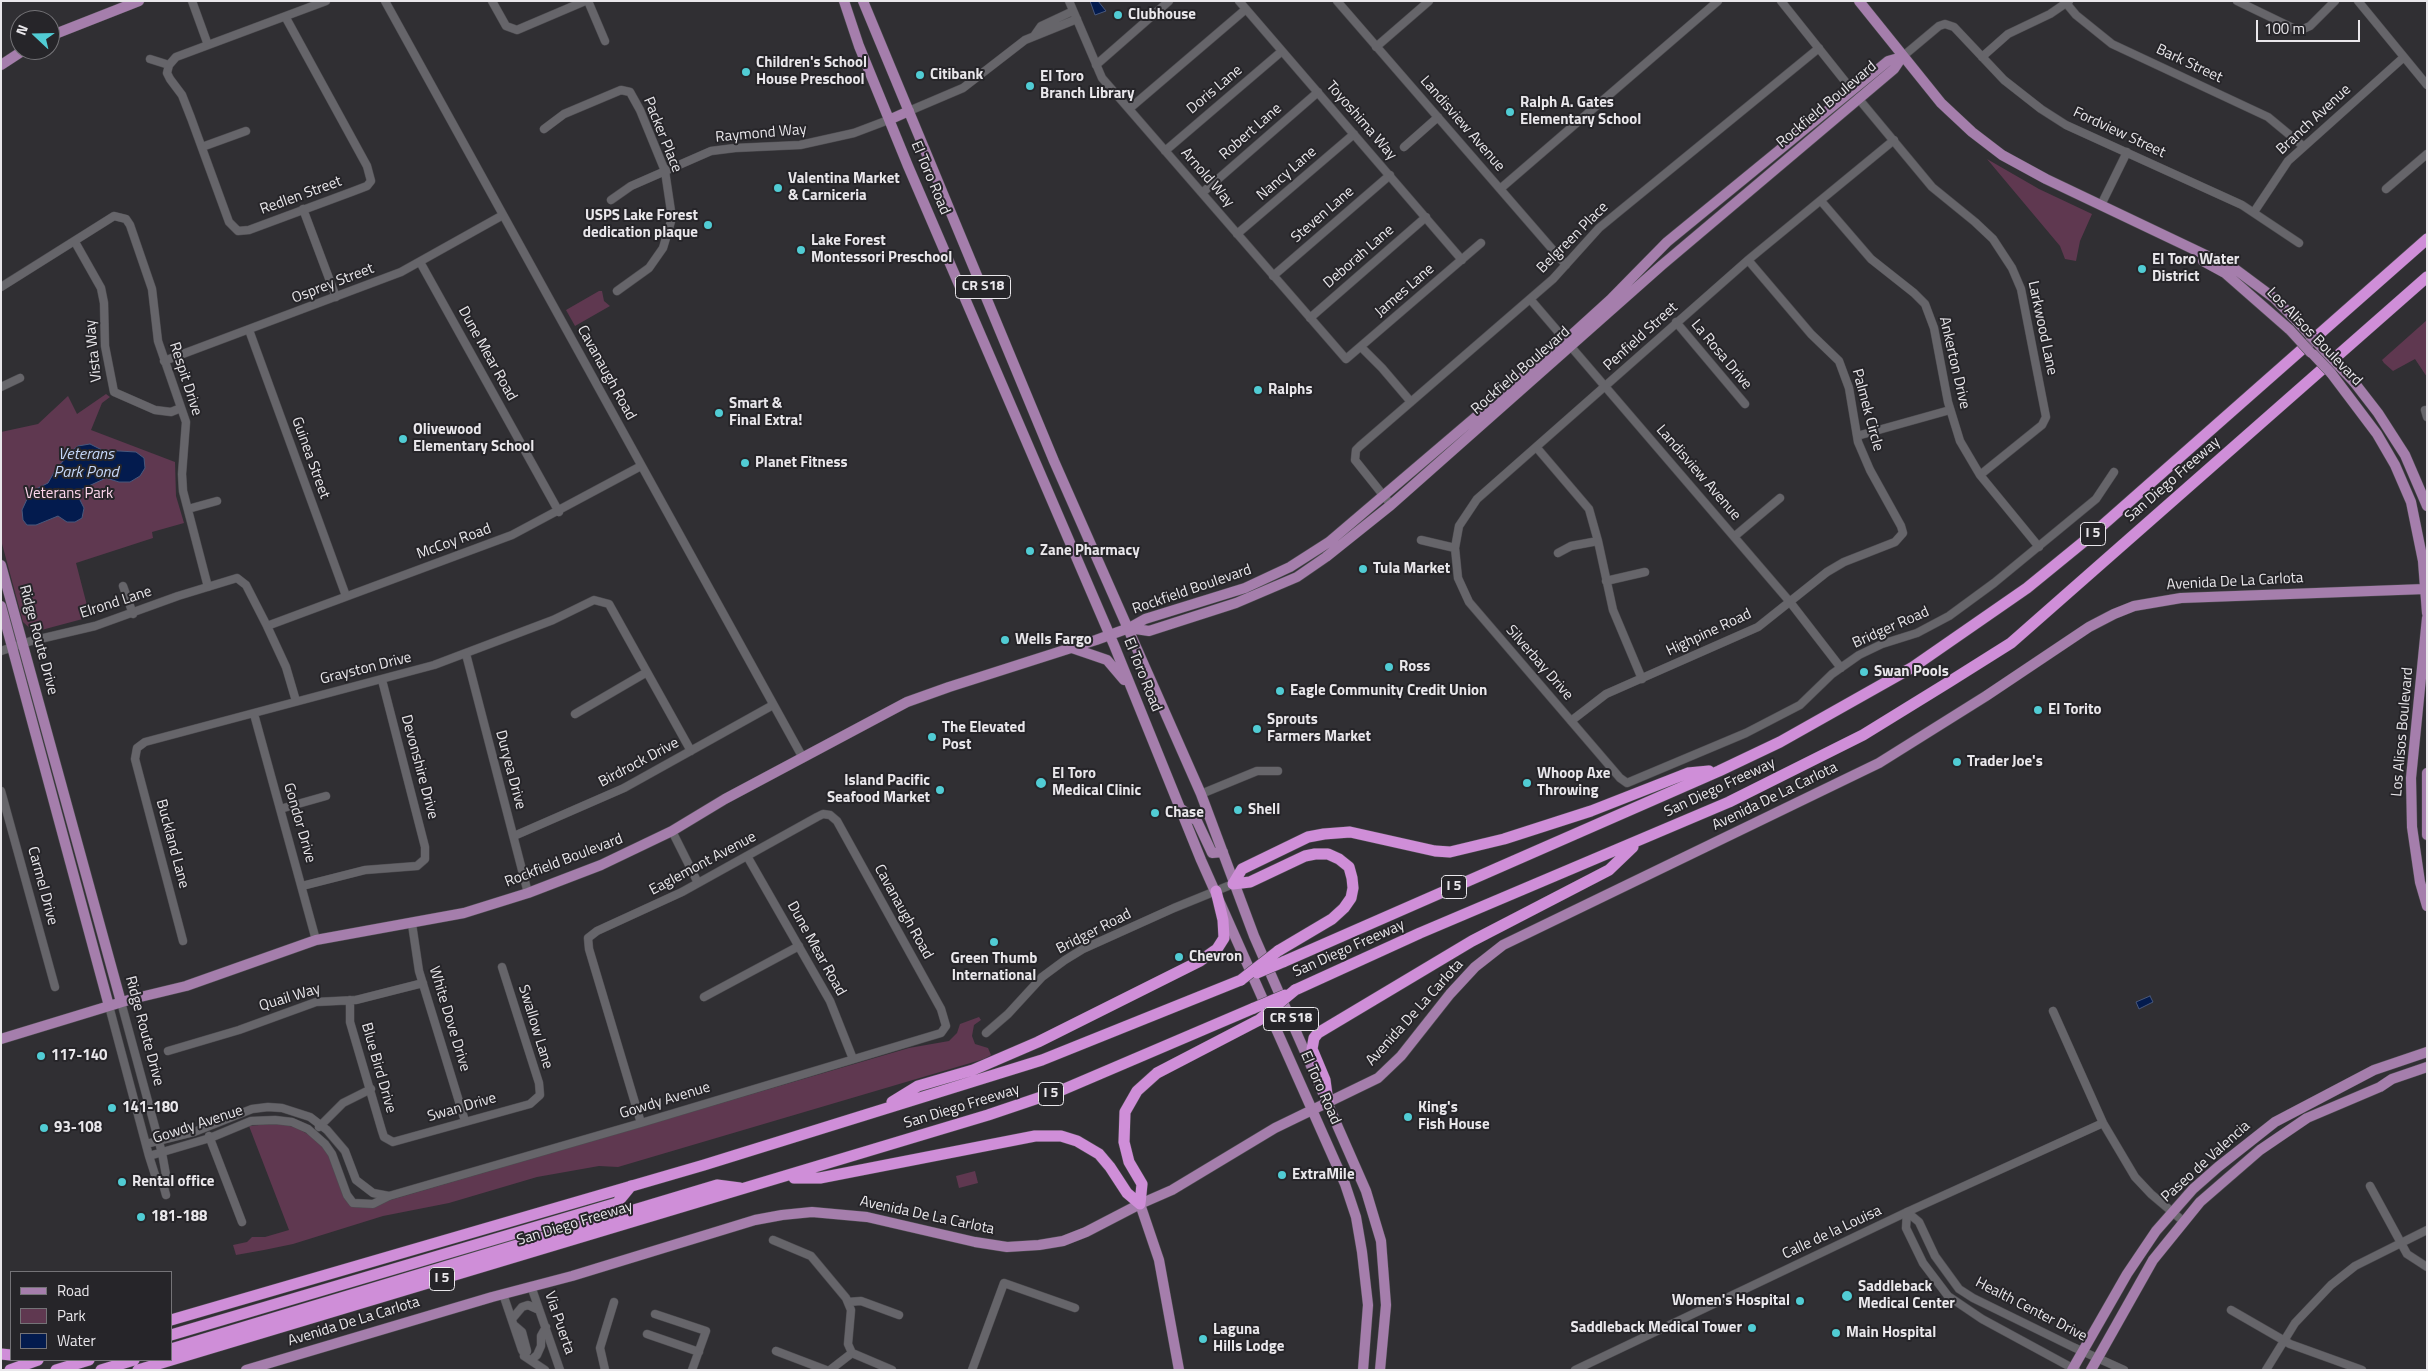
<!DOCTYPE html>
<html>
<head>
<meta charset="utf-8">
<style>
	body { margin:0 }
	#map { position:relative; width:2428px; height:1371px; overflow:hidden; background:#302f33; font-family:"Titillium Web",sans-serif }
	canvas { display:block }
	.frame { position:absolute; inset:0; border:2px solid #e9e7eb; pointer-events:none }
	.legend { position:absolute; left:10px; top:1271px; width:162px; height:90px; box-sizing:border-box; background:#262529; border:1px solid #747377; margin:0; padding:6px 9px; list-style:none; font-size:15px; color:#e9e7eb }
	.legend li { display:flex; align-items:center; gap:10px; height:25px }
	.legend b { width:25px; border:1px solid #747377 }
	.north { position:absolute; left:10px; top:10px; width:50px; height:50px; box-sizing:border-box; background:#262529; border:1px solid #747377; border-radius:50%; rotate:291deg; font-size:14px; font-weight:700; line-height:20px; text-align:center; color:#e9e7eb }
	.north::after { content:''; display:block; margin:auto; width:18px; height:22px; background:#51ccd4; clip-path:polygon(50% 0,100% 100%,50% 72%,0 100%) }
	.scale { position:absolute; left:2256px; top:20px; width:104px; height:22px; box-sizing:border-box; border:2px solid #e9e7eb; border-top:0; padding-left:6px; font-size:15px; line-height:18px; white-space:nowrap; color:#e9e7eb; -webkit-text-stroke:4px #262529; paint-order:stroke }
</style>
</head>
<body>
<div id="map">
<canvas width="2428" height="1371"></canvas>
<div class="frame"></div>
<ul class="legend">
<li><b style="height:6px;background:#a57eac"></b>Road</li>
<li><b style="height:14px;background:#5f3850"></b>Park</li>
<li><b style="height:14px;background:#031b4e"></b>Water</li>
</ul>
<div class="north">N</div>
<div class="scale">100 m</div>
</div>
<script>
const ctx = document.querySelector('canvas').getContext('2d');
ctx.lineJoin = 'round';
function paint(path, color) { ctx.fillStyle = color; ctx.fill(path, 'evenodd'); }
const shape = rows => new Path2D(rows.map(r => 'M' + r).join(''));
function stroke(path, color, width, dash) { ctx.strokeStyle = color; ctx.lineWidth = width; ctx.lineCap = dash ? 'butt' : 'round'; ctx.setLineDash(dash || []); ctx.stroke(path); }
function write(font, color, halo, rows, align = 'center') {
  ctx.font = font + ' "Titillium Web",sans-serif'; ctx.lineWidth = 4; ctx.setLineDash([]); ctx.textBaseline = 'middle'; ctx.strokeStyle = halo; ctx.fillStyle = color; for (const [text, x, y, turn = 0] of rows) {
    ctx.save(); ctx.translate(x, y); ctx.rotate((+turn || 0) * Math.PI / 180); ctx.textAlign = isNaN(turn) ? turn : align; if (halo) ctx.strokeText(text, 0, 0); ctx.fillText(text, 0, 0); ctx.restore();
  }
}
paint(shape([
	[1987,159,2039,189,2092,214,2080,241,2076,261,2065,259,2060,246],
	[599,291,602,291,604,301,610,306,575,326,566,310],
	[2427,320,2427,377,2415,359,2393,371,2384,363,2382,360],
	[106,394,110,397,102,403,91,430,175,462,176,496,184,523,152,532,153,538,76,563,90,617,34,632,23,622,1,540,1,432,38,424,68,396,77,414],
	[979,1017,981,1020,974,1025,972,1036,975,1044,988,1048,991,1055,984,1059,618,1167,599,1166,537,1177,449,1203,383,1216,293,1244,264,1250,236,1255,233,1245,247,1242,252,1237,265,1237,289,1230,249,1126,279,1123,297,1128,311,1136,323,1147,332,1161,351,1206,363,1208,909,1048,949,1041,957,1033,960,1024],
	[975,1171,978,1183,959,1188,956,1176]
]), '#5f3850');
const water = shape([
	[1090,1,1098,1,1106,11,1095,15,1090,1],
	[90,444,102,450,136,452,144,458,145,468,140,476,130,482,119,482,106,478,80,490,77,494,84,508,82,518,75,522,67,522,58,516,36,525,27,525,23,520,22,510,28,497,34,490,48,483,56,469,73,450,78,446,90,444],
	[2150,996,2153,1002,2139,1009,2136,1002,2150,996]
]);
paint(water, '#031b4e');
stroke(water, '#48587d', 1);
const minor = shape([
	[192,1,208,45],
	[385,1,803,758],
	[492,1,506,26,517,30,585,1],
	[588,1,605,41],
	[1069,1,1102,78,1346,359,1481,243],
	[1239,1,1462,260],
	[1337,1,1566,265],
	[1781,1,1852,90],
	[2237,1,2293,28,2301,30,2310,26,2335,1],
	[2358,1,2427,85],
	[2066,3,2076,15,2112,44,2268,117,2303,146],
	[286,18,367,166,371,181,367,186,354,191,249,230,238,231,229,222,191,118,182,95,170,79,167,73,169,65,176,57,326,1],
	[1034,36,1041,26,1073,11],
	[1376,47,1429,1],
	[1902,57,1939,26,1945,24,1954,27,2004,80,2041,109,2066,125,2242,205,2299,243],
	[1982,57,2008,34,2050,14,2069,1],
	[150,59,169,65],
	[1096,65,1169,1],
	[1858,98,1932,187,1975,222,1993,239,2012,268,2021,289,2046,417,2042,425,1980,475],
	[1129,109,1246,9],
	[909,111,963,88,1025,40,1077,19],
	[544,129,564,114,621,90,630,92,640,110,665,171,672,218,663,248,649,268,617,291],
	[202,147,246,131],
	[1404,147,1438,117],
	[1165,151,1282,51],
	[1500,189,1718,1],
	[2386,189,2427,154],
	[1202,193,1318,92],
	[611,200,631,186,711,151,735,148,800,145,854,133,891,119],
	[1821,201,1871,259,1914,293,1925,304,1934,328,1948,402,1960,441,1980,475,2039,547],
	[2101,205,2127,152],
	[303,209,336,297],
	[2254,212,2288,161,2404,57],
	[1237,234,1354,134],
	[75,242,101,288,104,303,105,346,114,392,155,410,171,412,181,408],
	[420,262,559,512],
	[1273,276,1390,175],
	[1,287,114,216,126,219,130,225,152,289,158,341,186,422,182,474,183,491,208,587],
	[1530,299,1790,602,1841,668],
	[1310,318,1426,217],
	[1676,322,1745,404],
	[249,330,346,596],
	[1361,347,1382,368,1411,402],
	[164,361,401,272,503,215],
	[1,387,20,378],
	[2425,410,2427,417],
	[1857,436,1950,410],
	[1537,448,1589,509,1598,541,1613,610,1642,679],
	[1391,505,1355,460,1356,450,1360,446,1553,279,1599,228,1616,214,1819,48],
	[188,509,217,501],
	[1735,536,1780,498],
	[1421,540,1455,548,1459,526,1477,499,1748,260,1894,140],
	[1455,548,1458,578,1469,602,1620,778,1627,783,1746,733,1800,705,1832,674,1859,655,1882,644,1917,633,1949,616,1994,583,2096,499,2114,472],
	[1558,553,1571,546,1598,541],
	[1606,581,1645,572],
	[123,586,133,614],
	[267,626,512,535,641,466],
	[1,651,31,641,95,626,178,596,237,578,246,585,267,626,286,667,296,701],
	[466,654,528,893],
	[254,714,316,940],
	[575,714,647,672],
	[1571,721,1606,694,1758,627,1827,572,1844,562,1895,542,1903,533,1901,526,1870,470,1858,442,1849,388,1839,361,1811,334,1748,260],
	[1,791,55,987],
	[1201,794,1257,771,1278,771],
	[280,809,326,796],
	[672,831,698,883],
	[514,836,624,788,773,705],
	[747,856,830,1001,853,1059],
	[302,886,365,870,417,866,425,859,425,847,382,680],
	[412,924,419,971,465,1121],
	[183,941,135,759,137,748,145,742,434,665,553,620,594,600,609,604,691,751],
	[704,997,799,946],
	[350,1000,350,1022,382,1131,384,1137,393,1142,530,1104,540,1095,539,1083,502,967],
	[121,1002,162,1153,166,1175,163,1184],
	[109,1006,149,1156,156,1178,163,1184,166,1195],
	[2053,1011,2103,1123,2135,1177,2151,1194,2183,1221],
	[986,1033,1008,1014,1042,977,1065,960,1083,949,1174,908,1233,884],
	[168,1051,239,1030,316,1002,356,1000,423,983],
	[319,1127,343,1103,371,1089],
	[209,1136,242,1222],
	[146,1144,194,1132,252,1109,268,1107,282,1108,310,1117,327,1130,345,1151,356,1180,373,1193,389,1196],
	[149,1156,210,1138,251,1121,275,1120,292,1122,308,1129,325,1144,332,1154,347,1195,353,1203,373,1204,389,1196,641,1123,941,1033,946,1026,941,1009,837,821,830,815,823,814,817,817,682,892,597,931,588,938,589,949,641,1123],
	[2370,1186,2407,1254,2427,1267],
	[1907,1212,1919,1222,1935,1256,1959,1289,1973,1298,2073,1347,2124,1370],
	[1907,1212,1906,1228,1923,1263,1948,1296,1982,1319,2076,1370],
	[773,1240,811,1256,846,1298,851,1310,848,1344,852,1353],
	[531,1286,560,1370],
	[503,1294,522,1350,527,1358],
	[848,1302,861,1301,899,1315],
	[2231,1310,2290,1344,2362,1370],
	[655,1314,706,1331,692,1370],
	[512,1319,522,1307,528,1305,539,1310],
	[515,1326,522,1332,527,1351],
	[647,1334,699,1352],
	[776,1351,826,1370],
	[852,1353,892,1370],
	[524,1356,545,1370],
	[531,1360,537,1355,541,1346,541,1336,546,1327],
	[605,1370,600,1348,614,1302],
	[830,1370,852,1353],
	[972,1370,1004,1283,1075,1308],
	[1575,1370,1907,1212,2103,1123],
	[2266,1370,2295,1323,2331,1285,2355,1266,2427,1230]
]);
const major = shape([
	[844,1,859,46,908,166,1114,645,1201,860,1345,1184,1356,1217,1362,1252,1368,1305,1363,1370],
	[863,1,1054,461,1201,794,1254,936,1366,1191,1381,1241,1386,1305,1380,1370],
	[1859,1,1941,103,1972,132,2002,155,2046,179,2235,269,2274,298,2293,317],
	[50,36,139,1],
	[1,65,24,50],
	[891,119,909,111],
	[2203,261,2225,273,2290,330],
	[2331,373,2377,434,2395,465,2411,502,2423,561,2427,613],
	[2354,382,2378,413,2405,455,2427,506],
	[1,565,121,1002],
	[1,606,109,1006],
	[2427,618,2411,778,2412,827,2420,882,2427,906],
	[1129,628,1149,631,1236,603,1297,577,1326,557,1391,505,1662,265,1894,69,1902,57],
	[1072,648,1107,660,1124,680],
	[2427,773,2427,835],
	[1180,808,1197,821,1212,853,1223,852],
	[1,1039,132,999,186,986,316,940,464,913,528,893,601,865,672,831,725,799,907,702,949,687,1096,640,1129,628,1145,619,1245,588,1290,567,1329,542,1566,340,1610,300,1667,242,1888,61,1902,57],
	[1140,1204,1159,1260,1179,1370],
	[246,1370,492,1297,572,1276,755,1220,782,1215,812,1212,867,1217,975,1242,1007,1247,1039,1245,1063,1241,1086,1232,1140,1204,1172,1190,1275,1128,1378,1078,1401,1056,1450,994,1475,967,1503,945,1879,763,1986,696,2089,627,2114,614,2134,606,2181,598,2425,589],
	[2072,1370,2127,1274,2156,1231,2193,1189,2218,1167,2275,1122,2374,1070,2427,1052],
	[2091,1370,2153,1260,2200,1202,2260,1150,2307,1118,2380,1087,2392,1079,2427,1067]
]);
const highway = shape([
	[1233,884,1242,869,1308,837,1324,834,1350,832,1435,851,1450,852,1504,839,1591,811,1688,773,1709,771],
	[1233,884,1250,882,1305,856,1315,854,1328,854,1339,859,1349,867,1352,878,1353,888,1351,898,1344,908,1332,919,1278,951],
	[1283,962,1719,771,1780,742,1913,667,2027,588,2087,539,2427,239],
	[1295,990,1420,933,1729,802,1863,735,1949,682,2011,643,2427,277],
	[892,1102,918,1086,973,1070,1038,1042,1200,961,1217,949,1224,938,1223,920,1216,891],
	[1328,1102,1325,1080,1312,1049,1314,1038,1318,1033,1472,941,1609,870,1633,847],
	[794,1178,820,1178,1035,1136,1061,1136,1077,1141,1099,1154,1110,1167,1127,1193,1140,1204],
	[1140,1204,1142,1184,1129,1162,1124,1142,1125,1112,1137,1091,1157,1073,1259,1020],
	[171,1320,704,1165,1042,1060,1241,980],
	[171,1335,617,1203,631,1186],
	[171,1349,717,1185,740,1188],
	[1,1354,11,1355],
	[10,1370,38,1360],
	[56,1370,89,1360],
	[101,1370,134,1360],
	[138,1370,988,1115,1062,1090,1254,1008]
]);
stroke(minor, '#4e4d51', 9);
stroke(major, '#4e4d51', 11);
stroke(highway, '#4e4d51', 12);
stroke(minor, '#66656a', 8);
stroke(major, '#a57eac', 10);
stroke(highway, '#cf8ed8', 11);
const majorBridge = shape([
	[2293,317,2354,382],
	[2290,330,2311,353],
	[2313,354,2331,373]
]);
const highwayBridge = shape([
	[1257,973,1283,962],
	[1241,980,1278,951],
	[1254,1008,1285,995],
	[1259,1020,1295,990]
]);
stroke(majorBridge, '#4e4d51', 11, []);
stroke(highwayBridge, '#4e4d51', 12, []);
stroke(majorBridge, '#a57eac', 10);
stroke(highwayBridge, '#cf8ed8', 11);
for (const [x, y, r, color] of [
	[1118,15,5,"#51ccd4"],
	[746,72,5,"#51ccd4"],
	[920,75,5,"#51ccd4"],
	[1030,86,5,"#51ccd4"],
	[1510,112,5,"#51ccd4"],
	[778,188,5,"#51ccd4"],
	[708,225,5,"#51ccd4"],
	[801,250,5,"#51ccd4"],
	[2142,269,5,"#51ccd4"],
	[1258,390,5,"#51ccd4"],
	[719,413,5,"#51ccd4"],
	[403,439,5,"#51ccd4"],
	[745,463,5,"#51ccd4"],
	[1030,551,5,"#51ccd4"],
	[1363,569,5,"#51ccd4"],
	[1005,640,5,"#51ccd4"],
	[1389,667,5,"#51ccd4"],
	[1864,672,5,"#51ccd4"],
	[1280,691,5,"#51ccd4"],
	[2038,710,5,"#51ccd4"],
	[1257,729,5,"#51ccd4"],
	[932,737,5,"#51ccd4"],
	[1957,762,5,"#51ccd4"],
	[1041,783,6,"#51ccd4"],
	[1527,783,5,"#51ccd4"],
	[940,790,5,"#51ccd4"],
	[1238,810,5,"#51ccd4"],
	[1155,813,5,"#51ccd4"],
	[994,942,5,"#51ccd4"],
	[1179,957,5,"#51ccd4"],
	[41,1056,5,"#51ccd4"],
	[112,1108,5,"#51ccd4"],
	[1408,1117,5,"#51ccd4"],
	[44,1128,5,"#51ccd4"],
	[1282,1175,5,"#51ccd4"],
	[122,1182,5,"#51ccd4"],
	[141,1217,5,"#51ccd4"],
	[1847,1296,6,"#51ccd4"],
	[1800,1301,5,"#51ccd4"],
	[1752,1328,5,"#51ccd4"],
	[1836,1333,5,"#51ccd4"],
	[1203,1339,5,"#51ccd4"]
]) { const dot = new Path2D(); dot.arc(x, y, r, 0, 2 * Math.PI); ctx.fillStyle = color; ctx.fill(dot); stroke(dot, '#262529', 2); }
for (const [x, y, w] of [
	[983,287,55],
	[2093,534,25],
	[1454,887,25],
	[1291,1019,55],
	[1051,1094,25],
	[442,1279,25]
]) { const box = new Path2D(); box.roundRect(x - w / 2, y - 11.5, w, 23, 4); ctx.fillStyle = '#262529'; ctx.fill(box); stroke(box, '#e9e7eb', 1); }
write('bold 14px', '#e9e7eb', null, [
	["CR S18",983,287],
	["I 5",2093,534],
	["I 5",1454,887],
	["CR S18",1291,1019],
	["I 5",1051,1094],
	["I 5",442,1279]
]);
write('bold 15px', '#e9e7eb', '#262529', [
	["Clubhouse",1128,15],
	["Children's School",756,63],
	["House Preschool",756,80],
	["Citibank",930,75],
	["El Toro",1040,77],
	["Branch Library",1040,94],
	["Ralph A. Gates",1520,103],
	["Elementary School",1520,120],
	["Valentina Market",788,179],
	["& Carniceria",788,196],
	["USPS Lake Forest",698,216,"right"],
	["dedication plaque",698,233,"right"],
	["Lake Forest",811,241],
	["Montessori Preschool",811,258],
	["El Toro Water",2152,260],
	["District",2152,277],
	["Ralphs",1268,390],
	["Smart &",729,404],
	["Final Extra!",729,421],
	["Olivewood",413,430],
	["Elementary School",413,447],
	["Planet Fitness",755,463],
	["Zane Pharmacy",1040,551],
	["Tula Market",1373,569],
	["Wells Fargo",1015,640],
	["Ross",1399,667],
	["Swan Pools",1874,672],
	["Eagle Community Credit Union",1290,691],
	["El Torito",2048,710],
	["Sprouts",1267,720],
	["Farmers Market",1267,737],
	["The Elevated",942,728],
	["Post",942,745],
	["Trader Joe's",1967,762],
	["El Toro",1052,774],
	["Medical Clinic",1052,791],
	["Whoop Axe",1537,774],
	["Throwing",1537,791],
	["Island Pacific",930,781,"right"],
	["Seafood Market",930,798,"right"],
	["Shell",1248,810],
	["Chase",1165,813],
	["Chevron",1189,957],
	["Green Thumb",994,959,"center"],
	["International",994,976,"center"],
	["117-140",51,1056],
	["141-180",122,1108],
	["King's",1418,1108],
	["Fish House",1418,1125],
	["93-108",54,1128],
	["ExtraMile",1292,1175],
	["Rental office",132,1182],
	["181-188",151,1217],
	["Saddleback",1858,1287],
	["Medical Center",1858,1304],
	["Women's Hospital",1790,1301,"right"],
	["Saddleback Medical Tower",1742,1328,"right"],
	["Laguna",1213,1330],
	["Hills Lodge",1213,1347],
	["Main Hospital",1846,1333]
], 'left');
write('15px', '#e9e7eb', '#262529', [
	["Bark Street",2189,64,25],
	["Doris Lane",1215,90,-40],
	["Rockfield Boulevard",1827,105,-40],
	["Branch Avenue",2314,120,-43],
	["Toyoshima Way",1361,121,49],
	["Landisview Avenue",1462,124,49],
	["Robert Lane",1251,132,-41],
	["Fordview Street",2119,133,25],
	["Raymond Way",761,134,-5],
	["Packer Place",662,135,68],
	["Nancy Lane",1287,174,-41],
	["El Toro Road",930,178,67],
	["Arnold Way",1207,178,49],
	["Redlen Street",301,196,-20],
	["Steven Lane",1323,215,-41],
	["Belgreen Place",1573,238,-45],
	["Deborah Lane",1359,257,-41],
	["Osprey Street",333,284,-21],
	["James Lane",1405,291,-41],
	["Larkwood Lane",2042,328,78],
	["Penfield Street",1641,337,-42],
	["Los Alisos Boulevard",2314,337,46],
	["Vista Way",94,351,-96],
	["Dune Mear Road",487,354,61],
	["La Rosa Drive",1721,355,50],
	["Ankerton Drive",1954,363,77],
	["Rockfield Boulevard",1521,371,-41],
	["Cavanaugh Road",606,373,61],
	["Respit Drive",185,379,72],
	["Palmek Circle",1867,410,75],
	["Guinea Street",310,458,70],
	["Landisview Avenue",1698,473,49],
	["San Diego Freeway",2173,480,-41],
	["McCoy Road",454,542,-20],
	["Avenida De La Carlota",2235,582,-3],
	["Rockfield Boulevard",1192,590,-19],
	["Elrond Lane",116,603,-18],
	["Bridger Road",1891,628,-24],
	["Highpine Road",1709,633,-25],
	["Ridge Route Drive",38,640,75],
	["Silverbay Drive",1539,663,49],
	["Grayston Drive",366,669,-14],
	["El Toro Road",1142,675,68],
	["Los Alisos Boulevard",2403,732,-85],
	["Birdrock Drive",639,763,-28],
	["Devonshire Drive",419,767,75],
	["Duryea Drive",510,770,75],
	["San Diego Freeway",1720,788,-25],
	["Avenida De La Carlota",1775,797,-26],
	["Gondor Drive",299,823,74],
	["Buckland Lane",172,844,75],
	["Rockfield Boulevard",564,861,-21],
	["Eaglemont Avenue",703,864,-28],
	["Carmel Drive",42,886,75],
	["Cavanaugh Road",903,912,61],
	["Bridger Road",1094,932,-27],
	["Dune Mear Road",816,949,61],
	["San Diego Freeway",1349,949,-24],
	["Quail Way",290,998,-17],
	["Avenida De La Carlota",1415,1013,-48],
	["White Dove Drive",449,1019,73],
	["Swallow Lane",535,1027,73],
	["Ridge Route Drive",144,1031,75],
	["Blue Bird Drive",378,1068,74],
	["El Toro Road",1320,1088,66],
	["Gowdy Avenue",665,1101,-17],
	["San Diego Freeway",962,1107,-17],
	["Swan Drive",462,1108,-16],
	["Gowdy Avenue",198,1125,-18],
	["Paseo de Valencia",2206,1162,-42],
	["Avenida De La Carlota",927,1216,12],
	["San Diego Freeway",575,1224,-17],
	["Calle de la Louisa",1832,1233,-25],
	["Health Center Drive",2031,1310,27],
	["Avenida De La Carlota",354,1322,-17],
	["Via Puerta",559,1323,71]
]);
write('15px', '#fdd6ec', '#262529', [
	["Veterans Park",69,494]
]);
write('italic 16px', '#c5d8fa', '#262529', [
	["Veterans",86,455],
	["Park Pond",86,473]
]);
</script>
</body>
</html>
